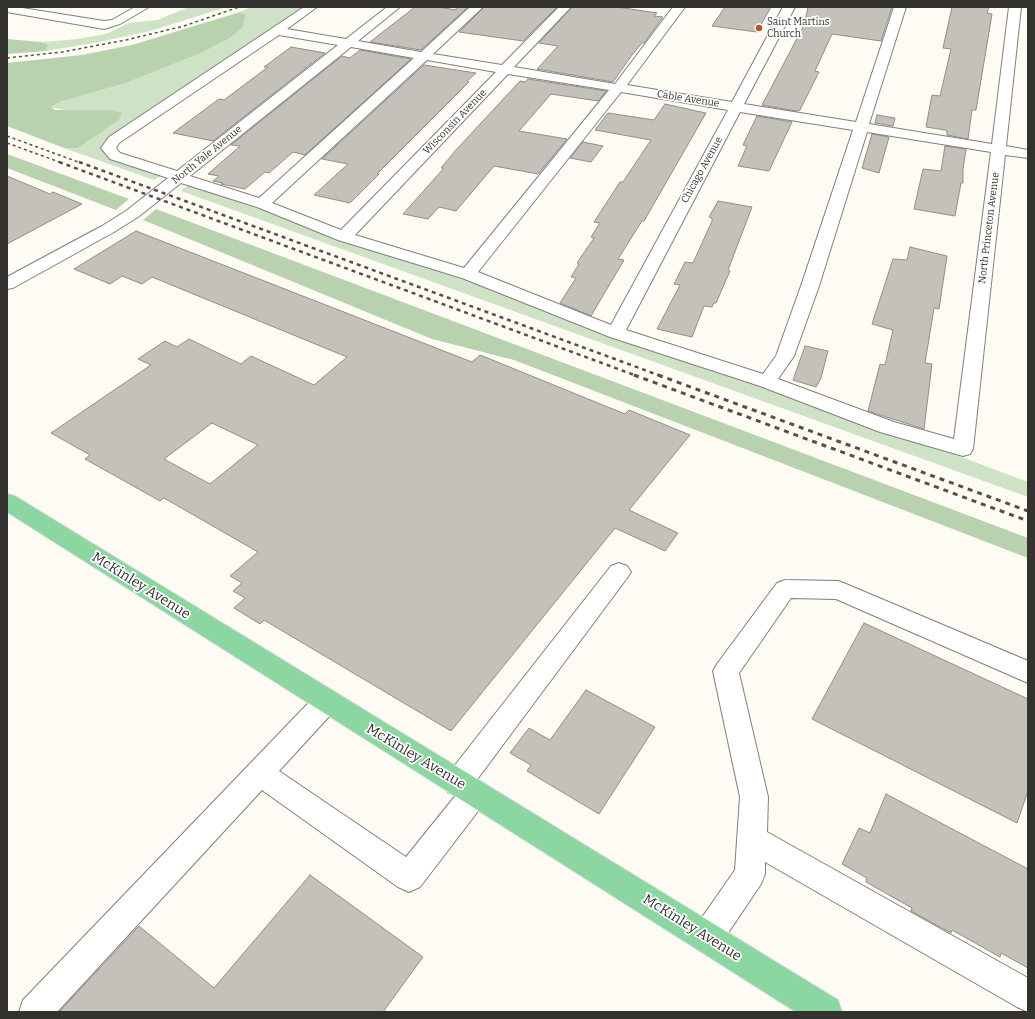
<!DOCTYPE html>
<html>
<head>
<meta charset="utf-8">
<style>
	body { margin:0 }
	#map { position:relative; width:1035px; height:1019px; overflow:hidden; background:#fefbf4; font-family:Bitter,serif }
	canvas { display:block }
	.frame { position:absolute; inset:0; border:8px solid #33322f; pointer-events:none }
</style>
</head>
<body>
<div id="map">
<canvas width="1035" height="1019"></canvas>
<div class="frame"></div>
</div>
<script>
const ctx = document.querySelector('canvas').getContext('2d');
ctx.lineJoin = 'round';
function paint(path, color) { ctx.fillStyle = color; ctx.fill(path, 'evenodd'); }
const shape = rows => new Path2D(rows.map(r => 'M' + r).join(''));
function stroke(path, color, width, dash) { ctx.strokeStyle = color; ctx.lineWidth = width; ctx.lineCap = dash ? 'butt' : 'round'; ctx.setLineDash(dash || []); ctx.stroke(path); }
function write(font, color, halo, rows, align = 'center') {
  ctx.font = font + ' Bitter,serif'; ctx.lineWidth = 3.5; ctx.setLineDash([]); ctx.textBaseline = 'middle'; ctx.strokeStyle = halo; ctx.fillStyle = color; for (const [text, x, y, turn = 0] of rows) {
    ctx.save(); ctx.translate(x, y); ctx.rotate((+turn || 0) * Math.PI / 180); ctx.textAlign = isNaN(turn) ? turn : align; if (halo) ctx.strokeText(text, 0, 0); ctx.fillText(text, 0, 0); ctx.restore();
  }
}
paint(shape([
	[189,7,227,7,150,31,94,43,46,51,48,45,42,42,78,39,106,34,129,23,157,20],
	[251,7,303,7,104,146,103,152,116,158,164,174,154,180,64,148,78,148,118,121,50,107,60,102,126,83,201,53,245,14,240,12],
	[190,183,257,206,356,244,492,289,659,351,956,455,1028,482,1028,497,181,191]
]), '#cee3c5');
paint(shape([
	[240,12,245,14,243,27,231,37,201,53,126,83,60,102,51,107,55,110,110,110,122,113,118,121,78,148,64,148,7,126,7,63,82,55,132,45],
	[7,39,42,42,48,45,46,51,7,54],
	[7,154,129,199,116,210,7,168],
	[156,209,1028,538,1028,558,514,360,432,339,143,220]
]), '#b7d2ac');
const building = shape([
	[415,7,438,7,456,10,456,7,468,7,421,50,370,42,415,7],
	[484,7,557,7,523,41,459,32,484,7],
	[572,7,617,7,657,13,654,16,663,17,644,43,642,43,632,55,613,82,537,69,558,46,539,43,572,7],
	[725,7,771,7,757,32,712,26,725,7],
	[808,7,892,7,881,41,832,34,815,71,819,72,800,110,796,111,762,105,804,25,808,7],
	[952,7,989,7,987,13,992,14,976,110,972,110,968,139,947,135,947,131,945,130,926,127,932,95,940,96,951,49,943,48,952,7],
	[291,47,325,53,213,141,173,133,219,99,224,100,268,67,264,67,291,47],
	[360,50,411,59,305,155,293,152,269,173,265,172,245,189,221,184,223,183,213,181,219,176,208,174,240,146,231,145,342,56,350,58,360,50],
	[424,65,476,73,467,81,469,82,377,174,379,174,350,203,314,195,348,164,322,159,424,65],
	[528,79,606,91,598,101,551,94,519,131,567,139,538,174,494,166,456,211,439,207,428,219,403,214,444,168,441,168,456,150,520,81,525,82,528,79],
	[665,104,706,113,644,221,642,221,618,259,624,260,591,316,560,303,576,278,571,277,579,264,577,263,594,238,591,237,600,223,594,222,620,182,623,182,651,140,595,130,608,113,654,120,665,104],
	[877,115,895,118,893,126,875,123,877,115],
	[757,116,792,122,769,171,738,166,747,146,743,145,757,116],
	[872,134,889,137,879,173,862,168,872,134],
	[583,142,603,146,591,162,570,158,583,142],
	[945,146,966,149,963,169,963,183,961,183,955,216,914,209,923,169,941,171,945,146],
	[7,176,50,194,53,192,82,204,7,244,7,176],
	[718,201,752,207,728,270,730,271,716,303,714,303,712,307,704,306,692,337,657,329,680,285,674,284,685,262,693,263,712,221,712,218,709,217,718,201],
	[136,231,472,362,480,355,625,414,629,410,690,435,629,510,678,533,665,551,615,528,451,731,264,620,260,624,234,608,245,598,233,591,242,583,230,576,258,552,164,498,160,501,85,459,90,455,51,433,151,365,138,359,165,341,177,347,189,339,241,364,251,356,314,385,347,357,152,277,142,284,122,276,110,284,74,269,136,231],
	[212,423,258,445,210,484,164,459,212,423],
	[910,247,947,256,939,309,934,308,925,363,932,364,924,429,868,411,880,364,885,365,893,330,872,324,893,259,907,260,910,247],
	[805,346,828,351,821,378,816,387,793,380,805,346],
	[864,623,1028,699,1028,791,1017,823,812,719,864,623],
	[586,690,655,727,599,814,527,771,531,765,510,753,529,728,550,740,586,690],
	[886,794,1028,869,1028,968,1001,953,1000,957,952,930,951,933,911,911,912,908,866,882,867,878,842,864,859,828,870,833,886,794],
	[310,875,423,957,383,1012,59,1012,139,926,214,988,310,875]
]);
paint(building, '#c3c1b9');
stroke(building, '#908e87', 1);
const minor = shape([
	[7,7,16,7,104,21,112,20,135,7,149,7,120,24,104,29,7,12,7,7],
	[304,7,317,7,287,29,346,39,387,7,400,7,358,41,421,52,470,7,483,7,433,54,502,65,559,7,571,7,514,67,615,84,673,7,685,7,627,85,732,102,783,7,795,7,744,104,856,122,894,7,906,7,869,124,992,144,1009,7,1021,7,1006,146,1028,150,1028,158,1005,155,973,449,970,454,963,456,880,432,760,386,610,337,462,278,338,240,257,207,181,183,138,217,114,232,13,288,7,289,7,277,102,226,126,211,168,178,110,159,101,148,109,137,304,7],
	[279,35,338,45,177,171,120,153,116,148,119,143,279,35],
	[351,47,414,58,259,198,190,176,351,47],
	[427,60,496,72,341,230,272,203,427,60],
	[508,74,609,90,464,268,355,235,508,74],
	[621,92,728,110,611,325,478,272,621,92],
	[740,112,853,130,801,286,776,356,763,374,626,330,740,112],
	[867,132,991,152,954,439,894,422,778,379,794,356,819,286,867,132],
	[619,563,627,566,631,572,627,578,476,781,485,784,489,793,485,802,420,887,409,892,398,887,262,790,57,1012,19,1012,23,1000,317,694,326,691,335,694,339,702,335,710,279,771,406,857,456,795,448,792,444,783,448,774,611,566,619,563],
	[785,580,838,581,846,584,1028,661,1028,683,836,599,791,598,739,673,768,797,767,832,1028,978,1028,1012,1017,1007,765,862,765,874,761,884,718,948,707,953,696,948,691,937,696,926,735,870,740,797,713,671,717,664,777,583,785,580]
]);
const major = shape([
	[7,494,15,496,838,1000,842,1012,796,1012,7,512,7,494]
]);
stroke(minor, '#817f79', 2);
stroke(major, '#dadada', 2);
paint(minor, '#fff');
paint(major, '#8cd6a1');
stroke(shape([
	[7,58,62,52,126,40,184,26,239,7],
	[7,136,81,163],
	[7,143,62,163]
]), '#52514d', 1.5, [3, 3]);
stroke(shape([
	[59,162,637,376],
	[79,162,661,376]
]), '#52514d', 2.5, [4, 4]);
stroke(shape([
	[634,375,1028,521],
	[658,375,1028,511]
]), '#52514d', 3, [5, 5]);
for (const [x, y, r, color] of [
	[759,28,4,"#ba5526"]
]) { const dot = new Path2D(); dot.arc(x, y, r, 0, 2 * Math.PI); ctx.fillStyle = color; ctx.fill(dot); stroke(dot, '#fff', 1.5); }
write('10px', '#33322f', '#fff', [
	["Saint Martins",767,22],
	["Church",767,34]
], 'left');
write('10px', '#33322f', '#fff', [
	["Cable Avenue",688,99,9],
	["Wisconsin Avenue",455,122,-46],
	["North Yale Avenue",207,155,-39],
	["Chicago Avenue",702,170,-61],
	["North Princeton Avenue",989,228,-83]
]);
write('14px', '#33322f', '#fff', [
	["McKinley Avenue",141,586,32],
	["McKinley Avenue",416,757,31],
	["McKinley Avenue",692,928,32]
]);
</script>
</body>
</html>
